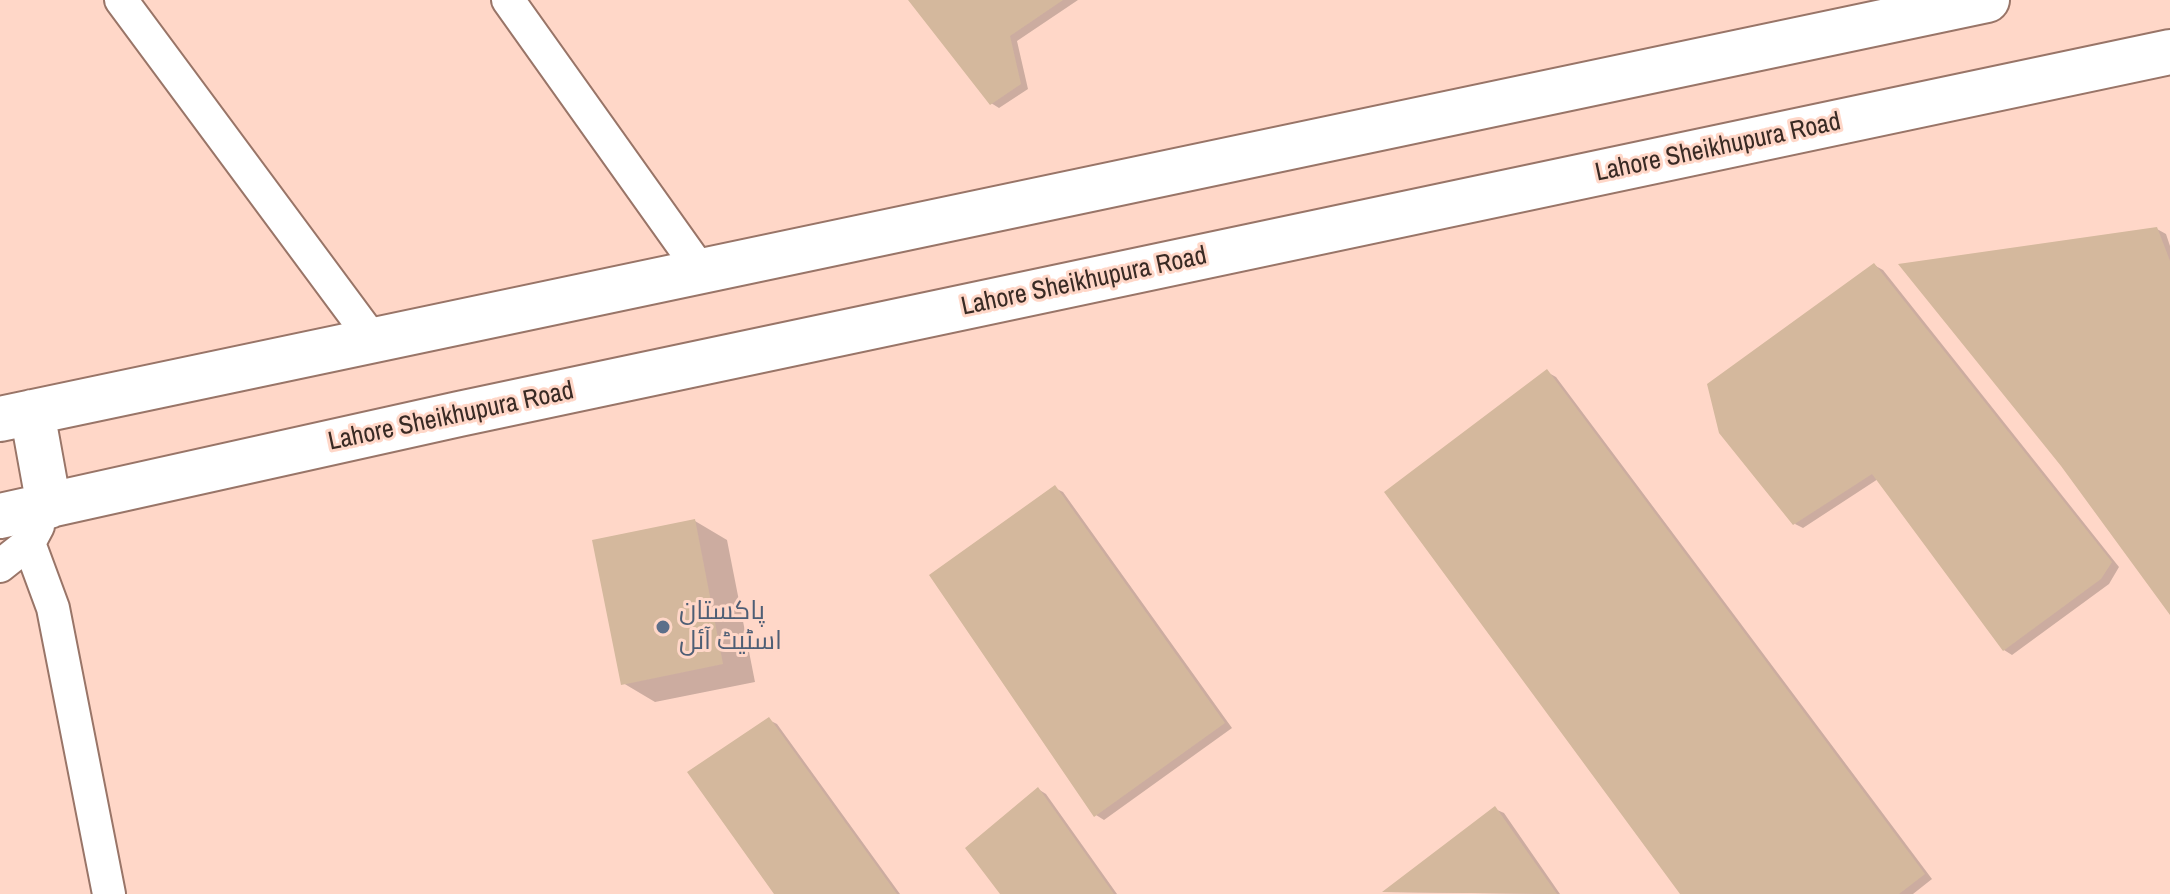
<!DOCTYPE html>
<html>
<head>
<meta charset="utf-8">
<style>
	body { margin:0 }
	canvas { display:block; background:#ffd7c8 }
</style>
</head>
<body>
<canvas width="2170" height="894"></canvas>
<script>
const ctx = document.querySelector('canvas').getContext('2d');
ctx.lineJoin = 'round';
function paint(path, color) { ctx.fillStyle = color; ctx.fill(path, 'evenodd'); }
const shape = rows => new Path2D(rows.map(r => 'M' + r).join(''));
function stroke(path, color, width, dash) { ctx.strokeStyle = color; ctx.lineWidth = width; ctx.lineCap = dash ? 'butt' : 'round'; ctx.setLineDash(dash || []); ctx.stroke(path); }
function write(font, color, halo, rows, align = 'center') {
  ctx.font = font + ' "Archivo Narrow",Cairo,sans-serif'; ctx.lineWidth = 6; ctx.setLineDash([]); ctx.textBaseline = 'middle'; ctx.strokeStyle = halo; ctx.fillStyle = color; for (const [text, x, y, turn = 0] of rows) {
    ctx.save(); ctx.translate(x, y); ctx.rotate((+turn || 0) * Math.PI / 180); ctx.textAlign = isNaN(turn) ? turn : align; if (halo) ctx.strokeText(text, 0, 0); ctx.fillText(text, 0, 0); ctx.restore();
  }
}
paint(shape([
	[911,0,1078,0,1017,41,1028,89,999,108,991,103],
	[2157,229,2166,234,2170,246,2170,612],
	[1874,265,1883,270,2119,567,2109,584,2012,655,2004,650,1878,479,1803,528,1795,524],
	[1547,372,1556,377,1932,879,1913,894,1682,894],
	[1055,488,1063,492,1232,728,1104,820,1096,815],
	[695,521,727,540,755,682,655,702,623,683],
	[769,720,777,724,900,894,777,894],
	[1038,789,1046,794,1117,894,1003,894],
	[1495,809,1504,813,1560,894,1385,892]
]), '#0003');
paint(shape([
	[908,0,1063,0,1010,36,1021,84,990,105],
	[2157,227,2170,261,2170,615,2061,466,1898,264],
	[1874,263,2112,562,2101,579,2003,651,1872,474,1793,525,1719,433,1707,384],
	[1547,369,1925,874,1899,894,1680,894,1384,492],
	[1055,485,1225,723,1094,817,929,575],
	[695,519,723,664,621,685,592,540],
	[769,717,897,894,774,894,687,772],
	[1038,787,1114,894,1000,894,965,848],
	[1495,806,1557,894,1382,892]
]), '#d4b89d');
const minor = shape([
	[121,0,373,340],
	[508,0,701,271],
	[29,543,53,608,109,894],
	[0,566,29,543,38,526]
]);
const highway = shape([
	[32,412,49,506],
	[0,419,1987,0],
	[0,516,459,414,2170,52]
]);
stroke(minor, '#997568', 36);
stroke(highway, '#997568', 48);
stroke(minor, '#fff', 32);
stroke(highway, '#fff', 44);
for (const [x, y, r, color] of [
	[663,627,8,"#5c6f8a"]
]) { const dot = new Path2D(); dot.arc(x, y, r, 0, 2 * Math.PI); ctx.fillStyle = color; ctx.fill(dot); stroke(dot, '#ffd7c8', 3); }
write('26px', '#392a24', '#ffd7c8', [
	["Lahore Sheikhupura Road",1718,148,-12],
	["Lahore Sheikhupura Road",1084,282,-12],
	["Lahore Sheikhupura Road",451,417,-12]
]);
write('26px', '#4e5e75', '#ffd7c8', [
	["پاکستان",679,612],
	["اسٹیٹ آئل",679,642]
], 'left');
</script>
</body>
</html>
